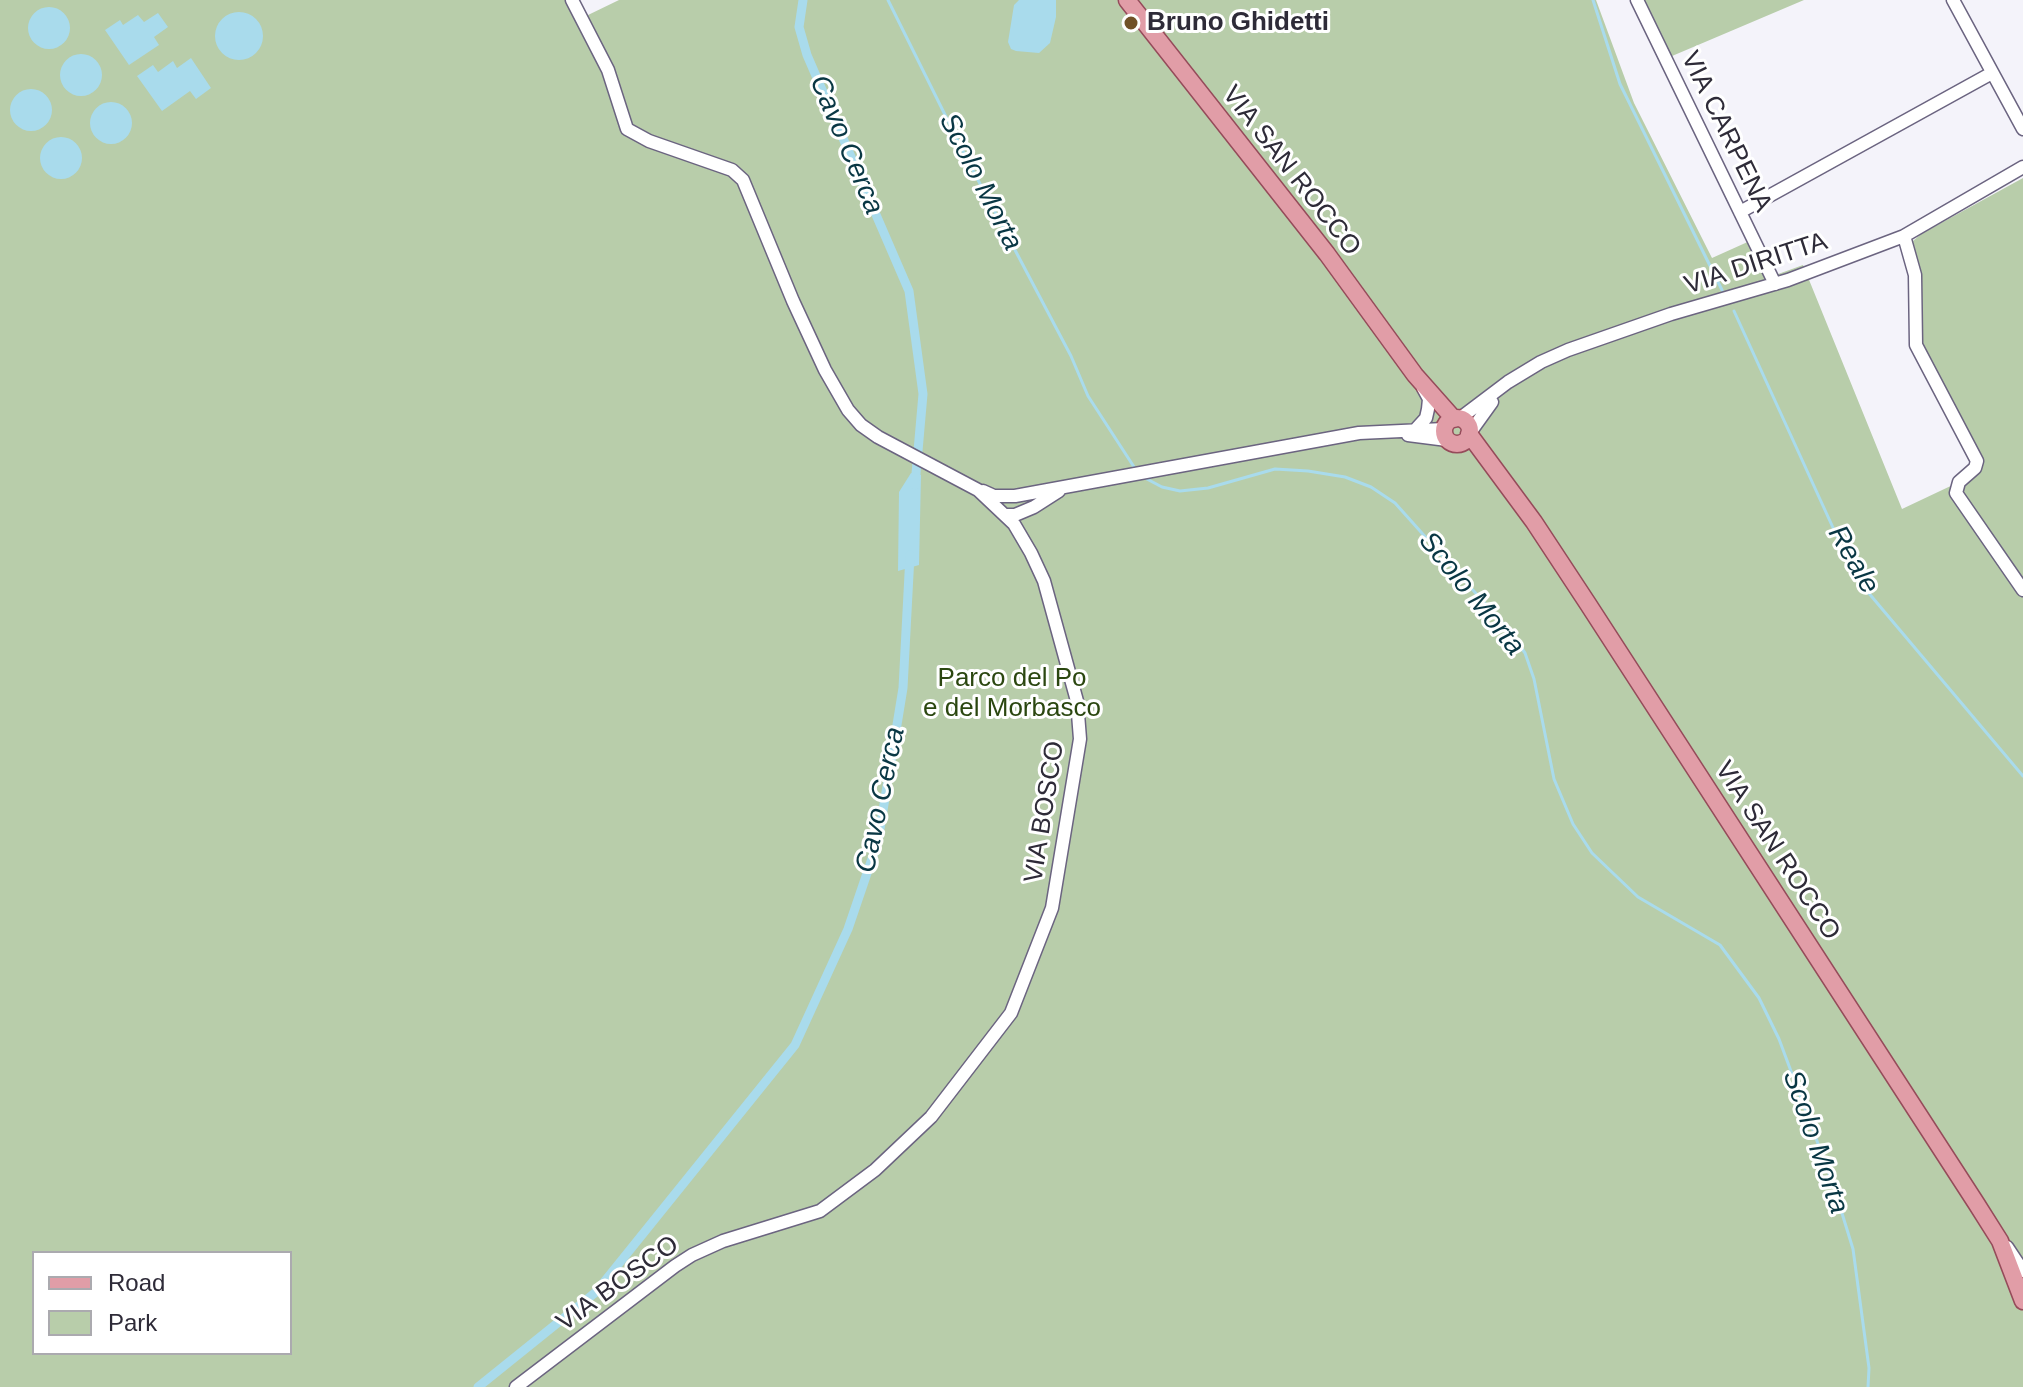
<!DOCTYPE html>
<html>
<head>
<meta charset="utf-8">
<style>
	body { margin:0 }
	#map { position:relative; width:2023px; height:1387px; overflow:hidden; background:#f4f3fa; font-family:Helvetica,sans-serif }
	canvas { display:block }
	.legend { position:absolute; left:32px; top:1251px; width:260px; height:104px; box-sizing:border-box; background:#fff; border:2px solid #abaaaf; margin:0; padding:10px 14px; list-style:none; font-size:24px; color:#2e2b38 }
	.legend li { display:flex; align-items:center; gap:16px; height:40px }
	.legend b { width:40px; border:2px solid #abaaaf }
</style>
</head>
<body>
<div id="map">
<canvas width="2023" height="1387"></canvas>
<ul class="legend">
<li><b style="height:10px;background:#e19da7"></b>Road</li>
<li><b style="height:22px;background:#b8cdaa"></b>Park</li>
</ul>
</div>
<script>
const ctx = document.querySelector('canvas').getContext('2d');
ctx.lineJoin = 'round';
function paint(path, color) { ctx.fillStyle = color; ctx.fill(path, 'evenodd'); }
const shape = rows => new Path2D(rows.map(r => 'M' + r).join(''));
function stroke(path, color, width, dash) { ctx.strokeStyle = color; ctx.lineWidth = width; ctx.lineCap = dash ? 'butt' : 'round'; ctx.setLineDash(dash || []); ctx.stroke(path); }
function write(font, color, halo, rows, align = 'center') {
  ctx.font = font + ' Helvetica,sans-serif'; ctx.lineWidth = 6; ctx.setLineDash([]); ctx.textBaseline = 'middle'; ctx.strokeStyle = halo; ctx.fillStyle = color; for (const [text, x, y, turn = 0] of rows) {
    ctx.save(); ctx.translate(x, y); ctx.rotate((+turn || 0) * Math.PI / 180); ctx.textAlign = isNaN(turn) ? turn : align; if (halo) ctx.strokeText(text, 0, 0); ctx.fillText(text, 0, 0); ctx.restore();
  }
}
paint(shape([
	[0,0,578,0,586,16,619,0,1596,0,1634,103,1712,258,1752,240,1770,277,1803,265,1902,509,1976,474,1920,342,1913,241,1921,234,2023,178,2023,1387,0,1387],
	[34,1253,290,1253,290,1353,34,1353],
	[1636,0,1804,0,1665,59]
]), '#b8cdaa');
paint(shape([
	[1019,0,1056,0,1056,17,1050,43,1039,53,1016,51,1011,49,1008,42,1014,5],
	'28 28a21 21 0 1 1 42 0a21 21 0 1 1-42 0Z',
	'215 36a24 24 0 1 1 48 0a24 24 0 1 1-48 0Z',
	[158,13,168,27,154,37,159,45,129,65,105,30,120,20,123,25,138,15,144,22],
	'60 75a21 21 0 1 1 42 0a21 21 0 1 1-42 0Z',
	[191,58,211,88,196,99,190,91,162,111,137,76,153,65,158,72,173,61,177,68],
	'10 110a21 21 0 1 1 42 0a21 21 0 1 1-42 0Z',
	'90 123a21 21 0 1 1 42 0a21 21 0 1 1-42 0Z',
	'40 158a21 21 0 1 1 42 0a21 21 0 1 1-42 0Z',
	[911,473,921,475,919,565,898,571,899,492]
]), '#a9dbec');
stroke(shape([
	[888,0,968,161,1071,356,1088,396,1136,470],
	[1593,0,1620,84,1722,290],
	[1734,311,1856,578,2023,776],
	[1145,478,1162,487,1180,491,1208,488,1275,469,1308,471,1345,477,1371,487,1395,503,1506,627,1525,653,1534,679,1554,779,1573,824,1592,853,1638,897,1720,945,1759,998,1779,1039,1833,1184,1853,1249,1869,1368,1868,1387]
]), '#a9dbec', 3);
stroke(shape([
	[803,0,799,27,807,55,909,291,923,394,915,485],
	[478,1387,596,1292,795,1045,848,929,878,841,903,688,910,555]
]), '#a9dbec', 9);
const minor = shape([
	[1637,0,1775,284],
	[1953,0,2023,129],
	[1740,212,1992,73],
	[1904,236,1915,275,1916,345,1977,461,1975,468,1959,482,1956,493,2023,590],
	[1459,419,1508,382,1541,362,1568,350,1671,314,1788,280,1904,236,2023,167],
	[1416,429,1426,418,1428,409,1429,399,1423,388],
	[1469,434,1492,402],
	[1408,435,1447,440],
	[983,491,994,496,1015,496,1359,433,1444,429],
	[1005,515,1015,515,1034,507,1059,491],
	[2007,1247,2023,1271],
	[516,1387,675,1266,692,1255,723,1241,820,1211,875,1170,931,1117,1011,1013,1052,908,1080,739,1077,701,1044,581,1031,553,1014,524,978,490,878,437,861,425,848,410,825,370,793,301,743,180,732,170,649,141,627,129,608,70,572,0]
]);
const major = shape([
	[1127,0,1327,254,1415,375,1454,419],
	'1444 431a13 13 0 1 1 26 0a13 13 0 1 1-26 0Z',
	[1469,434,1534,522,1588,604,1976,1203,2000,1241,2023,1301]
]);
stroke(minor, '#6b6480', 15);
stroke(major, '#954b5a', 19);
stroke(minor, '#fff', 12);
stroke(major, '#e19da7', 16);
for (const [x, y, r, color] of [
	[1131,23,8,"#705127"]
]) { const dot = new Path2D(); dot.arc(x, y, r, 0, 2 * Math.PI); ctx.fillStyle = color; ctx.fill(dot); stroke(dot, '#fff', 3); }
write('bold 26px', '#2e2b38', '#fff', [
	["Bruno Ghidetti",1147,23]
], 'left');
write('26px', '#2e2b38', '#fff', [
	["VIA CARPENA",1726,132,64],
	["VIA SAN ROCCO",1291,171,52],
	["VIA DIRITTA",1756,264,-18],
	["VIA BOSCO",1045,812,-81],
	["VIA SAN ROCCO",1777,851,57],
	["VIA BOSCO",618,1284,-36]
]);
write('26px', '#2b4710', '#fff', [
	["Parco del Po",1012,679],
	["e del Morbasco",1012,709]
]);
write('italic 28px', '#093744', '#fff', [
	["Cavo Cerca",846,145,67],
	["Scolo Morta",980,182,63],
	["Reale",1853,560,60],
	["Scolo Morta",1471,594,51],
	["Cavo Cerca",881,800,-78],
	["Scolo Morta",1815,1142,71]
]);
</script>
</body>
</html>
